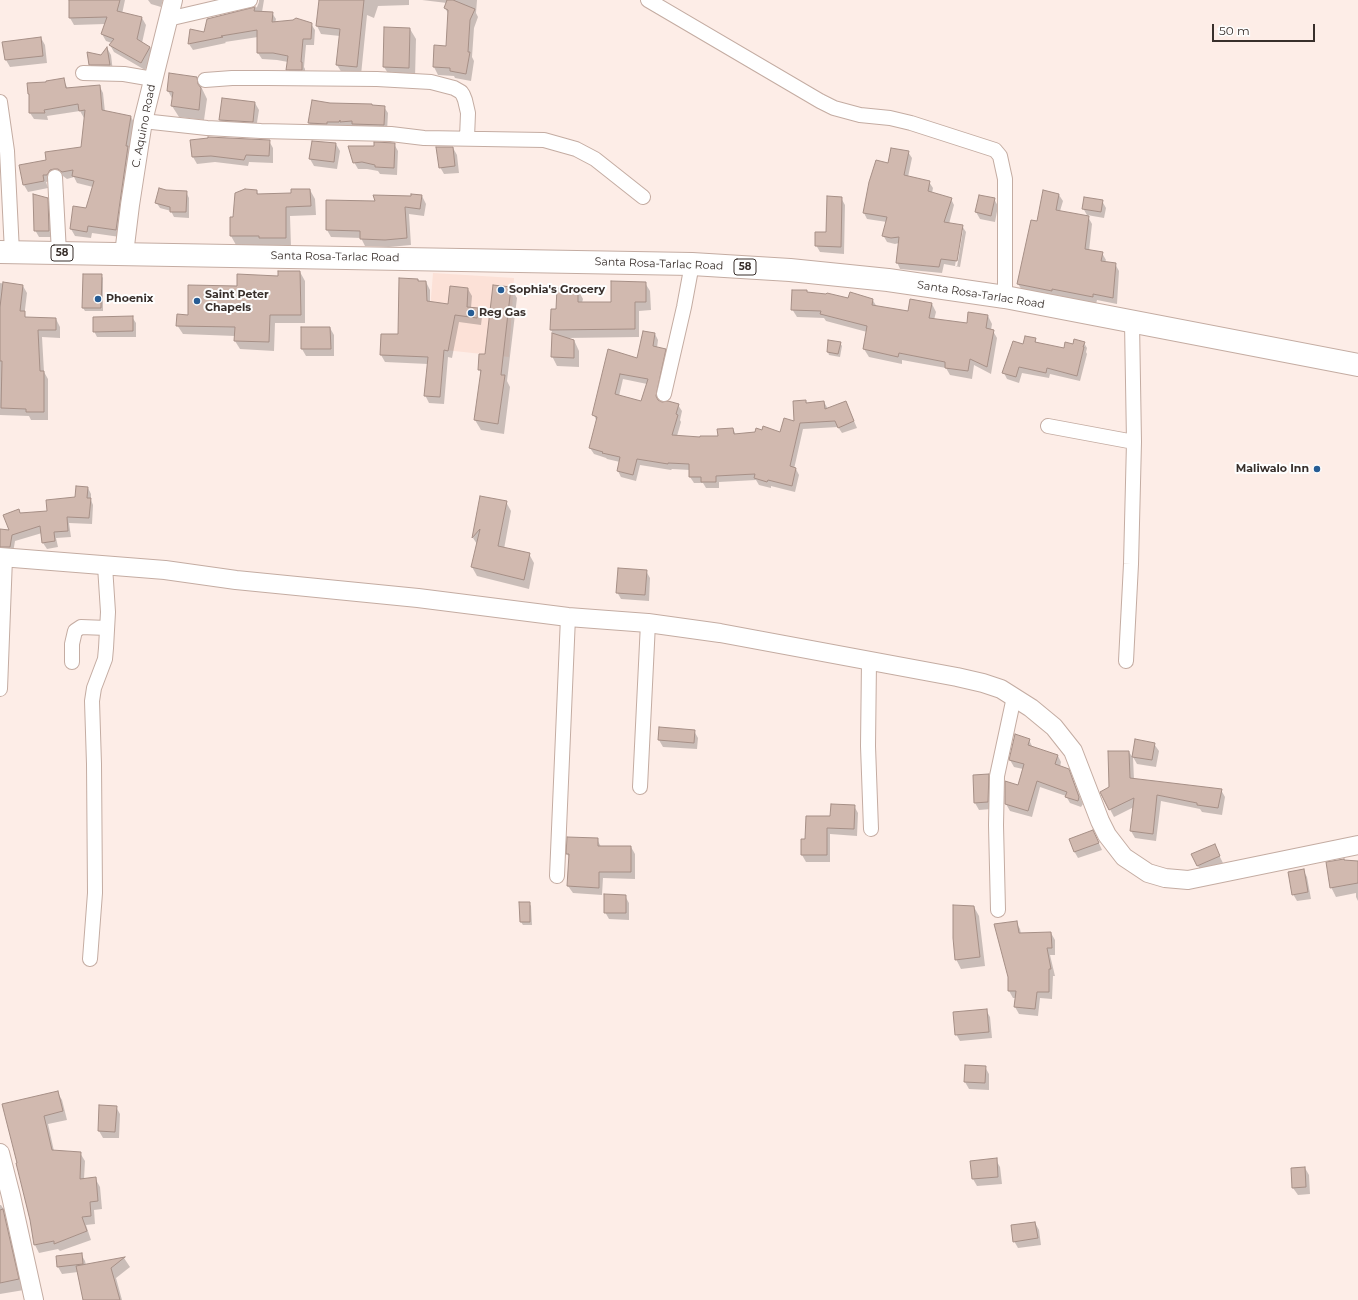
<!DOCTYPE html>
<html>
<head>
<meta charset="utf-8">
<style>
	body { margin:0 }
	#map { position:relative; width:1358px; height:1300px; overflow:hidden; background:#fdede7; font-family:Montserrat,sans-serif }
	canvas { display:block }
	.scale { position:absolute; left:1212px; top:24px; width:103px; height:18px; box-sizing:border-box; border:2px solid #382f2b; border-top:0; padding-left:5px; font-size:12px; line-height:14px; white-space:nowrap; color:#382f2b; -webkit-text-stroke:3px #fefefe; paint-order:stroke }
</style>
</head>
<body>
<div id="map">
<canvas width="1358" height="1300"></canvas>
<div class="scale">50 m</div>
</div>
<script>
const ctx = document.querySelector('canvas').getContext('2d');
ctx.lineJoin = 'round';
function paint(path, color) { ctx.fillStyle = color; ctx.fill(path, 'evenodd'); }
const shape = rows => new Path2D(rows.map(r => 'M' + r).join(''));
function stroke(path, color, width, dash) { ctx.strokeStyle = color; ctx.lineWidth = width; ctx.lineCap = dash ? 'butt' : 'round'; ctx.setLineDash(dash || []); ctx.stroke(path); }
function write(font, color, halo, rows, align = 'center') {
  ctx.font = font + ' Montserrat,sans-serif'; ctx.lineWidth = 4; ctx.setLineDash([]); ctx.textBaseline = 'middle'; ctx.strokeStyle = halo; ctx.fillStyle = color; for (const [text, x, y, turn = 0] of rows) {
    ctx.save(); ctx.translate(x, y); ctx.rotate((+turn || 0) * Math.PI / 180); ctx.textAlign = isNaN(turn) ? turn : align; if (halo) ctx.strokeText(text, 0, 0); ctx.fillText(text, 0, 0); ctx.restore();
  }
}
paint(shape([
	[433,273,514,278,509,357,427,348]
]), '#fce1d7');
paint(shape([
	[70,0,125,0,122,14,142,18,146,25,142,43,150,47,154,54,145,70,114,52,110,45,112,43,106,41,102,34,105,24,74,25,70,18],
	[148,0,163,0,161,7,151,4],
	[259,0,264,0,262,12,272,13,276,19,275,23,311,24,315,30,314,45,306,45,304,67,305,69,305,76,291,76,288,69,288,62,277,60,262,59,258,53,258,37,225,42,226,43,193,50,189,44,204,33,257,7,259,2],
	[320,0,409,0,409,5,378,6,374,18,367,15,361,75,342,73,337,65,340,36,321,34,317,26],
	[422,0,477,0,476,13,478,17,474,28,472,57,474,61,471,81,455,78,454,76,438,75,434,67,435,46,447,47,449,15,445,8,447,3],
	[385,28,410,29,416,39,415,78,391,78,384,67],
	[41,38,45,45,47,63,10,67,6,60,4,42],
	[107,48,111,55,113,72,94,71,90,64,101,56],
	[197,78,207,99,204,120,179,117,172,106,173,100,168,91],
	[63,79,68,89,100,87,103,93,105,112,131,117,135,124,120,237,92,233,91,238,75,236,71,229,87,209,93,187,77,183,74,177,67,179,63,176,58,175,51,181,46,182,48,188,28,192,24,185,20,166,48,160,82,147,86,117,84,118,80,111,47,116,48,120,34,119,30,113,47,83],
	[255,103,259,110,256,129,224,127,220,120],
	[330,104,384,107,388,113,387,132,345,128,343,125,343,128,313,129,309,123],
	[191,141,269,141,273,148,273,163,249,162,248,166,215,162,197,164,193,157],
	[336,144,340,151,337,169,314,166,310,159],
	[394,144,398,151,397,175,380,174,378,171,367,169,358,169,354,162,375,147],
	[453,148,457,155,459,173,444,174,440,167],
	[908,152,912,158,908,177,929,182,933,188,932,193,951,199,954,205,949,224,962,226,966,232,960,267,944,264,942,273,900,269,897,262,899,243,895,244,887,242,883,235,887,222,867,219,864,213,889,165],
	[961,230,963,230,957,267,955,266],
	[310,190,315,199,316,215,290,216,291,246,265,247,264,245,236,245,231,236,234,218,257,191,258,195,292,194],
	[165,191,186,192,189,198,189,218,174,217,171,211,160,208,156,202],
	[1059,195,1063,201,1060,211,1088,217,1083,208,1102,201,1106,208,1104,218,1087,215,1092,224,1089,251,1102,253,1106,260,1105,262,1115,264,1119,271,1117,304,1097,300,1096,304,1056,295,1056,297,1022,290,1018,284,1038,222],
	[422,196,426,204,424,216,409,214,411,245,389,247,365,246,361,238,331,237,327,230,327,201,376,202],
	[841,198,845,205,844,254,820,252,816,245,827,233],
	[47,199,51,206,53,237,39,237,35,230],
	[994,199,998,206,995,222,980,219,976,212],
	[300,272,305,281,305,323,275,323,274,351,240,349,235,341,235,336,183,334,177,325,189,316,238,287],
	[101,275,103,278,103,311,85,311,83,308],
	[418,280,420,282,426,282,430,290,430,303,449,305,468,289,472,296,471,308,478,309,482,317,481,325,459,322,452,358,448,357,444,404,429,403,425,395,428,364,385,362,381,355,399,336],
	[0,283,23,286,27,293,24,318,56,319,60,327,60,338,42,337,44,372,48,379,48,420,31,420,29,416,0,415],
	[645,283,650,291,651,310,639,311,639,337,567,338,574,340,579,351,579,367,557,366,552,356,554,335,551,330,557,310,578,290,583,299,582,303,612,303],
	[511,288,517,298,507,381,510,387,504,434,481,430,475,420,481,373,479,369,485,355],
	[807,294,849,299,872,299,877,307,909,312,932,304,936,312,934,320,967,324,988,316,992,324,991,330,993,331,997,338,991,374,974,365,972,379,950,375,946,368,902,360,902,364,869,357,864,349,867,332,826,321,824,318,797,317,792,309],
	[132,317,136,323,136,337,97,337,94,331],
	[330,328,334,335,334,356,306,356,302,349],
	[655,334,658,340,657,348,665,350,669,356,659,402,678,405,682,411,680,420,681,422,677,436,701,438,719,437,733,429,736,435,763,431,781,433,795,422,806,401,807,404,824,402,828,409,846,402,857,428,842,433,838,427,803,429,794,469,796,469,799,475,795,492,771,486,771,488,759,485,756,480,719,482,719,488,706,488,703,483,694,483,690,477,690,470,672,469,671,470,640,465,636,481,621,477,618,471,620,462,607,459,606,458,594,454,590,448,597,422,594,415,609,351,638,359],
	[623,379,647,384,642,402,619,396],
	[1035,339,1037,344,1064,349,1084,343,1087,348,1086,352,1087,354,1080,381,1050,374,1049,378,1022,373,1019,383,1007,379,1004,373,1024,345],
	[840,343,842,346,840,357,829,355,828,352],
	[88,488,91,494,91,500,93,505,92,524,69,523,71,537,56,538,58,547,47,549,43,543,42,533,15,541,13,553,0,552,0,530,10,532,18,510,21,514,48,512,76,498],
	[481,497,506,502,511,511,504,549,529,554,534,563,529,589,477,576,472,567,477,544,473,538],
	[646,571,650,578,649,601,621,599,617,592],
	[694,731,698,738,697,749,663,747,659,740],
	[1029,740,1033,748,1058,756,1061,762,1060,767,1068,770,1072,777,1083,804,1081,807,1070,803,1066,796,1040,787,1032,817,1010,811,1006,804,1018,786,1023,769,1014,767,1010,760],
	[1154,744,1159,751,1156,767,1137,764,1133,757],
	[1129,752,1133,758,1133,757,1134,780,1221,790,1225,797,1222,815,1202,812,1200,809,1161,801,1156,841,1135,838,1131,831,1134,807,1114,817,1101,792,1110,788],
	[988,775,992,782,991,809,979,810,975,803],
	[854,806,858,813,857,836,830,834,830,862,806,862,802,855,802,840,806,840,831,817],
	[597,839,601,847,631,847,635,854,635,879,603,878,602,895,573,893,568,886,570,858,567,854],
	[1097,839,1102,850,1078,858,1074,851],
	[1218,853,1223,863,1202,873,1198,866],
	[1344,861,1358,862,1358,901,1356,897,1356,893,1336,897,1331,887],
	[1303,870,1307,877,1311,899,1297,901,1293,894],
	[625,896,629,903,629,920,609,919,605,912],
	[529,903,531,906,532,925,523,925,521,922],
	[974,907,979,916,985,966,961,969,956,959],
	[1016,922,1020,929,1021,934,1051,933,1055,940,1055,955,1050,955,1055,976,1053,976,1052,999,1040,998,1038,1016,1019,1014,1015,1007,1016,998,1013,998,1009,991,1009,977],
	[986,1010,990,1017,992,1038,960,1041,956,1034],
	[985,1067,989,1074,989,1090,969,1089,965,1082],
	[57,1092,62,1100,67,1120,48,1124,54,1151,80,1153,85,1161,84,1179,95,1178,100,1187,102,1209,94,1210,95,1224,86,1225,91,1240,60,1251,58,1249,39,1253,35,1245,18,1163,3,1105],
	[116,1107,120,1114,119,1138,103,1138,99,1131],
	[996,1160,1000,1167,1002,1184,977,1186,973,1179],
	[1305,1168,1309,1175,1310,1194,1298,1195,1293,1188],
	[0,1205,1,1205,8,1216,24,1290,0,1294],
	[1035,1223,1039,1230,1041,1245,1018,1248,1014,1241],
	[81,1254,85,1261,86,1265,124,1258,130,1267,116,1278,122,1300,83,1300,78,1272,62,1274,58,1267,57,1257]
]), '#0003');
const building = shape([
	[69,0,120,0,117,11,142,17,137,39,150,47,141,63,109,45,114,39,101,34,107,17,69,18,69,0],
	[319,0,364,0,357,67,336,65,340,29,316,26,319,0],
	[447,0,453,0,475,9,470,20,468,52,470,52,466,74,450,71,450,68,433,67,434,45,446,46,448,10,444,8,447,0],
	[255,7,254,11,273,12,272,22,293,20,296,18,312,23,311,39,303,39,301,62,302,62,302,70,286,70,288,56,273,53,257,53,257,30,221,36,223,37,188,44,190,29,204,32,207,19,255,7],
	[384,27,410,28,409,68,383,67,384,27],
	[41,37,43,56,5,60,2,42,41,37],
	[107,47,110,65,89,65,87,52,101,55,107,47],
	[169,73,197,77,198,84,201,88,199,110,171,106,173,92,167,91,169,73],
	[64,78,66,88,100,85,102,110,131,116,126,146,128,146,116,230,88,226,87,232,70,229,73,206,86,208,94,181,72,176,73,170,62,172,58,169,54,169,50,170,47,175,43,175,44,181,23,185,19,165,46,160,45,152,81,147,85,110,79,111,78,104,44,110,45,113,29,113,29,94,28,94,27,83,46,82,46,81,64,78],
	[222,98,255,102,253,122,219,120,222,98],
	[312,100,330,103,372,104,372,105,385,106,384,125,352,124,352,121,340,122,340,120,339,122,327,122,327,124,308,123,312,100],
	[208,137,270,140,269,156,246,155,244,160,211,156,192,157,190,140,208,138,208,137],
	[312,141,336,143,334,162,309,159,312,141],
	[374,142,395,143,394,168,375,167,375,165,362,162,353,163,348,146,374,146,374,142],
	[436,147,453,147,455,166,439,168,436,147],
	[891,148,909,151,904,175,930,181,928,191,952,198,944,222,963,225,957,261,941,259,939,267,896,263,899,237,891,238,882,236,887,217,863,213,869,182,876,160,888,163,891,148],
	[159,188,166,190,187,191,186,212,170,212,170,207,155,203,159,188],
	[245,189,257,190,257,194,291,193,291,189,310,189,311,206,286,207,286,238,259,238,259,236,230,236,230,217,233,217,235,193,245,189],
	[1043,190,1059,194,1056,210,1089,216,1085,249,1103,252,1101,261,1116,263,1113,298,1093,294,1093,297,1052,289,1052,291,1017,284,1031,220,1037,221,1043,190],
	[33,194,48,198,49,231,34,231,33,194],
	[411,194,422,195,420,209,405,207,407,238,385,240,360,239,360,231,326,230,326,200,375,201,373,195,411,196,411,194],
	[979,195,995,198,991,216,975,212,979,195],
	[827,196,842,197,841,247,815,246,815,232,826,232,827,196],
	[1084,197,1103,200,1101,212,1082,209,1084,197],
	[278,271,300,271,301,315,270,315,269,342,234,341,235,327,176,326,177,314,188,315,188,285,237,286,237,274,278,276,278,271],
	[83,274,102,274,101,308,82,308,83,274],
	[399,278,418,279,418,281,426,281,427,301,448,304,450,286,468,288,467,307,478,308,477,318,455,315,448,351,444,350,440,397,424,396,428,357,380,355,381,334,398,334,399,278],
	[611,281,646,282,646,302,635,302,635,329,550,330,551,309,556,309,557,288,578,289,578,302,611,302,611,281],
	[3,282,23,285,20,311,25,311,25,317,56,318,56,330,38,330,40,371,44,371,44,412,26,412,26,409,1,408,2,361,0,361,0,307,3,282],
	[493,285,511,287,501,375,505,375,498,424,474,420,481,370,478,370,479,354,485,354,493,285],
	[792,290,807,290,807,292,826,294,827,293,848,298,850,292,873,299,872,305,908,311,910,299,932,303,929,318,967,323,968,312,988,315,986,328,994,330,987,367,970,359,968,371,945,368,945,362,899,353,898,357,863,349,867,326,820,314,821,311,791,310,792,290],
	[133,316,133,331,93,332,93,317,133,316],
	[301,327,330,327,331,349,301,349,301,327],
	[643,331,655,333,653,346,666,349,656,396,658,400,662,402,668,401,679,404,676,414,678,415,672,435,700,437,700,436,718,436,717,429,733,428,734,434,755,432,756,428,762,430,763,426,780,432,784,418,794,421,793,401,806,400,806,403,824,401,825,409,846,401,854,421,838,428,835,421,800,423,790,466,796,468,792,486,768,480,767,482,754,478,755,474,716,476,716,482,701,482,701,477,689,477,689,464,668,463,668,464,637,459,633,475,617,471,620,457,602,453,603,452,589,448,597,417,592,415,608,349,637,358,643,331],
	[620,374,648,379,641,401,615,394,620,374],
	[552,333,574,340,574,358,551,357,552,333],
	[1025,336,1036,338,1035,342,1064,348,1065,342,1073,344,1074,339,1085,342,1083,347,1084,347,1077,376,1047,368,1046,373,1019,367,1016,377,1002,373,1013,341,1023,344,1025,336],
	[828,340,841,342,838,354,827,352,828,340],
	[76,486,88,487,87,498,91,498,89,518,67,517,68,531,54,532,55,541,42,543,40,526,12,535,10,547,0,547,0,529,9,530,3,515,19,509,20,513,47,511,46,500,75,497,76,486],
	[480,496,507,501,498,546,530,553,524,580,471,567,480,529,472,538,480,496],
	[618,568,647,570,645,595,616,593,618,568],
	[659,727,695,730,694,743,658,740,659,727],
	[1015,734,1030,739,1028,745,1058,755,1055,764,1069,769,1079,797,1078,801,1065,797,1067,792,1037,781,1028,811,1005,804,1005,781,1018,785,1024,764,1009,760,1015,734],
	[1135,739,1155,743,1152,760,1132,757,1135,739],
	[1108,751,1129,751,1130,778,1222,789,1218,808,1197,805,1197,803,1157,795,1153,834,1130,831,1134,798,1109,810,1100,792,1109,787,1108,751],
	[989,774,988,802,974,803,973,775,989,774],
	[831,804,855,805,854,829,827,828,827,855,801,855,801,839,805,839,806,816,830,816,831,804],
	[1093,830,1099,843,1074,852,1069,839,1093,830],
	[567,837,598,838,598,846,631,846,631,872,599,872,599,888,567,886,569,854,566,854,567,837],
	[1215,844,1220,856,1197,866,1191,854,1215,844],
	[1344,859,1344,860,1358,861,1358,883,1330,888,1326,862,1344,859],
	[1304,869,1308,892,1292,895,1288,872,1304,869],
	[604,894,626,895,626,913,604,913,604,894],
	[519,902,530,902,530,922,520,922,519,902],
	[953,905,974,906,980,957,955,960,953,938,953,905],
	[1017,921,1019,933,1051,932,1052,948,1047,948,1051,969,1049,969,1049,992,1037,992,1035,1009,1014,1007,1016,991,1008,991,1008,977,994,924,1017,921],
	[987,1009,989,1032,955,1035,953,1012,987,1009],
	[965,1065,986,1066,985,1083,964,1082,965,1065],
	[58,1091,63,1111,44,1116,52,1150,81,1152,80,1179,96,1177,98,1201,90,1202,91,1216,82,1217,87,1231,54,1244,54,1241,34,1245,30,1220,16,1163,17,1163,2,1104,58,1091],
	[99,1105,117,1106,115,1132,98,1131,99,1105],
	[997,1158,998,1177,972,1179,970,1161,997,1158],
	[1305,1167,1306,1187,1292,1188,1291,1168,1305,1167],
	[3,1209,19,1279,0,1283,0,1210,3,1209],
	[1035,1222,1038,1238,1013,1242,1011,1225,1035,1222],
	[82,1253,83,1264,57,1267,56,1256,82,1253],
	[125,1257,111,1268,120,1300,83,1300,76,1266,125,1257]
]);
paint(building, '#d1b9af');
stroke(building, '#a68f86', 1);
const minor = shape([
	[648,0,820,101,834,108,860,115,890,118,911,123,995,150,1000,156,1005,179,1005,297],
	[168,19,250,0],
	[83,73,124,74,153,79],
	[205,80,232,78,267,78,377,79,431,82,454,88,461,92,463,95,465,100,468,113,467,138],
	[0,102,7,151,12,252],
	[143,121,207,128,261,131,391,134,424,138,544,140,576,149,595,159,643,197],
	[55,177,59,253],
	[664,394,684,307,692,264],
	[1048,426,1134,442],
	[869,661,868,746,871,829],
	[1126,661,1131,564,1134,442,1132,322],
	[72,662,72,644,75,631,81,627,107,628],
	[0,689,5,558],
	[640,787,648,623],
	[557,876,568,617],
	[998,910,996,825,997,776,1014,697],
	[90,959,95,893,94,764,92,701,94,688,105,659,106,648,108,612,105,566]
]);
const tertiary = shape([
	[124,254,130,205,143,121,173,0],
	[0,557,165,570,236,580,418,598,568,617,648,623,720,633,957,677,983,683,1001,689,1031,708,1054,727,1073,751,1100,821,1107,835,1124,857,1148,873,1165,878,1188,880,1358,845],
	[0,1153,11,1196,34,1300]
]);
const trunk = shape([
	[0,252,692,264,790,270,888,280,1005,297,1358,365]
]);
stroke(minor, '#c4aca2', 16);
stroke(tertiary, '#c4aca2', 20);
stroke(trunk, '#c4aca2', 24);
stroke(minor, '#fff', 14);
stroke(tertiary, '#fff', 18);
stroke(trunk, '#fff', 22);
for (const [x, y, r, color] of [
	[501,290,4,"#265c94"],
	[98,299,4,"#265c94"],
	[197,301,4,"#265c94"],
	[471,313,4,"#265c94"],
	[1317,469,4,"#265c94"]
]) { const dot = new Path2D(); dot.arc(x, y, r, 0, 2 * Math.PI); ctx.fillStyle = color; ctx.fill(dot); stroke(dot, '#fefefe', 1.5); }
for (const [x, y, w] of [
	[62,253,22],
	[745,267,22]
]) { const box = new Path2D(); box.roundRect(x - w / 2, y - 8, w, 16, 3); ctx.fillStyle = '#fefefe'; ctx.fill(box); stroke(box, '#382f2b', 1); }
write('bold 10px', '#382f2b', null, [
	["58",62,253],
	["58",745,267]
]);
write('11px', '#382f2b', '#fefefe', [
	["C. Aquino Road",144,126,-79],
	["Santa Rosa-Tarlac Road",335,257,1],
	["Santa Rosa-Tarlac Road",659,264,2],
	["Santa Rosa-Tarlac Road",981,295,9]
]);
write('bold 11px', '#382f2b', '#fefefe', [
	["Sophia's Grocery",509,290],
	["Saint Peter",205,295],
	["Chapels",205,308],
	["Phoenix",106,299],
	["Reg Gas",479,313],
	["Maliwalo Inn",1309,469,"right"]
], 'left');
</script>
</body>
</html>
